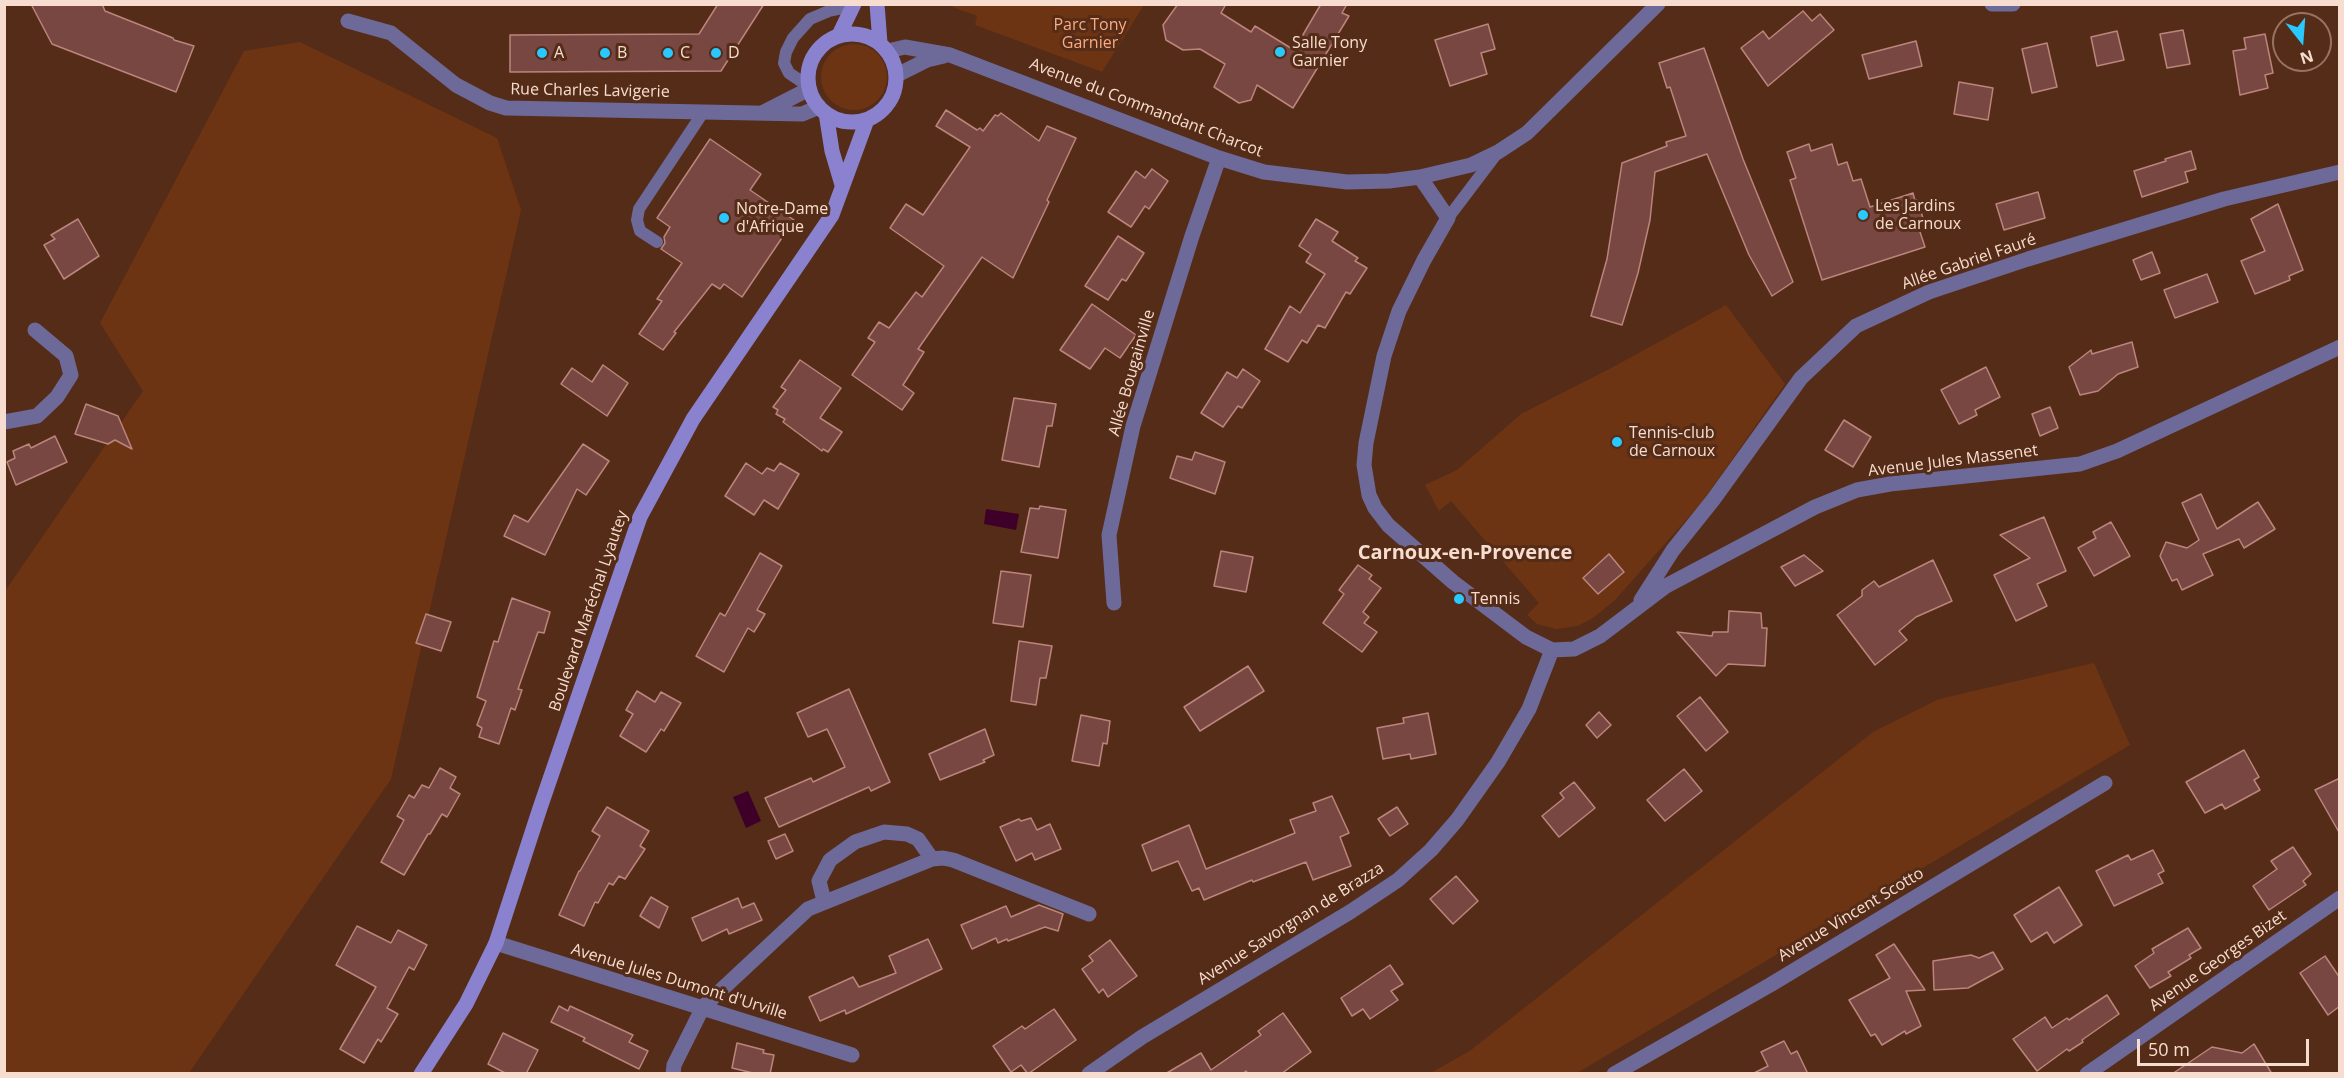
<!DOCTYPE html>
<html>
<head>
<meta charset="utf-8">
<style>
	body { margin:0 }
	#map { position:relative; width:2344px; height:1078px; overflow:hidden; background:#552c17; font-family:"Open Sans",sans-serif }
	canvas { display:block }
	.frame { position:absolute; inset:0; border:6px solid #f7ddd0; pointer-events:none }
	.north { position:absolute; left:2272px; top:12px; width:60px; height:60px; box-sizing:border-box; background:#552c17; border:2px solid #967361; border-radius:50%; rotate:163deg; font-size:16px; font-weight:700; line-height:24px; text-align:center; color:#f7ddd0 }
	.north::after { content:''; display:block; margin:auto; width:21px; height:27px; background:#29c8ff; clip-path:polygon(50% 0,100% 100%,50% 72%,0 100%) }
	.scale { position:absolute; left:2137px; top:1039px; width:172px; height:27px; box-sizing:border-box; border:3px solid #f7ddd0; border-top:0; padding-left:8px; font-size:18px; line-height:21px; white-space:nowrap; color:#f7ddd0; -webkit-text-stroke:4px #552c17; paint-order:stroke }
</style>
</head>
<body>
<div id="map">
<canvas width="2344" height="1078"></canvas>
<div class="frame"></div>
<div class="north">N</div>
<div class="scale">50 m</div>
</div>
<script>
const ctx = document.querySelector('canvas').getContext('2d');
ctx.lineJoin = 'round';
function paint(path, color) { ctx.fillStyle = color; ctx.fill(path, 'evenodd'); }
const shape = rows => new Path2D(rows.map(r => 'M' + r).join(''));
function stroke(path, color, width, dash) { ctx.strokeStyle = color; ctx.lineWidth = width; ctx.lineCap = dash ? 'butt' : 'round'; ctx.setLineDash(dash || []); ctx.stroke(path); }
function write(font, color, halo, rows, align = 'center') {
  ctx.font = font + ' "Open Sans",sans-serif'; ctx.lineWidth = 6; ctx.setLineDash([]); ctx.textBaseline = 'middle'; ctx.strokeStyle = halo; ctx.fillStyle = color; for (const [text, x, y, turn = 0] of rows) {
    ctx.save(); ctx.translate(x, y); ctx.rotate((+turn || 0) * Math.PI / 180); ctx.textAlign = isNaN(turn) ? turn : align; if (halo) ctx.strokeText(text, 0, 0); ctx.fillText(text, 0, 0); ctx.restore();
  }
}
paint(shape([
	[948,5,1144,5,1102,72,975,25,977,16],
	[300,42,497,138,521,210,391,779,189,1073,5,1074,5,591,143,391,100,323,244,51],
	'821 77a33 33 0 1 1 66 0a33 33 0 1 1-66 0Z',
	[1726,305,1785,384,1702,502,1615,600,1593,618,1578,626,1556,629,1537,624,1527,615,1539,603,1451,501,1439,511,1425,485,1457,470,1521,414,1615,366],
	[2094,663,2130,745,1577,1073,1431,1073,1471,1050,1873,732,1939,699]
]), '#6d3413');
paint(shape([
	[986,509,1019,514,1016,530,984,524],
	[748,791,761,821,746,828,733,797]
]), '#3e0028');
const building = shape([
	[31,4,102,4,105,11,173,38,174,40,194,46,176,92,52,44,31,4],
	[718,4,764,4,721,71,510,72,510,35,699,34,718,4],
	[1178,4,1226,4,1221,13,1251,32,1255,26,1294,50,1321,4,1347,4,1342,13,1349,16,1293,108,1257,85,1251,100,1239,103,1214,87,1225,64,1200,49,1183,50,1166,40,1163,25,1178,4],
	[1803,11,1812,21,1820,14,1834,30,1768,86,1741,48,1763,31,1769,39,1803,11],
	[1488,24,1495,49,1481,53,1487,74,1450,86,1435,40,1488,24],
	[2183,30,2190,64,2167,68,2160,34,2183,30],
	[2117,31,2124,60,2097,66,2091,37,2117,31],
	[2265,34,2273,73,2265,75,2268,88,2240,95,2233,51,2246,49,2244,38,2265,34],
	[1916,41,1922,66,1869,79,1862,55,1916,41],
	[2047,43,2057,87,2032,93,2022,49,2047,43],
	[1704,48,1743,159,1793,282,1772,296,1749,255,1707,154,1655,172,1650,220,1638,273,1622,325,1591,316,1607,259,1622,163,1667,146,1666,142,1686,136,1670,87,1667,88,1659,63,1704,48],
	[1959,82,1993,88,1988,120,1954,114,1959,82],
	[946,110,977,130,980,128,983,131,995,115,998,116,1001,113,1039,141,1047,126,1076,138,1047,200,1049,202,1013,278,982,257,918,349,924,352,903,385,914,393,902,410,852,375,875,342,868,338,879,322,889,328,916,292,922,297,944,266,890,228,906,204,923,215,970,147,936,126,946,110],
	[710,139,761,174,750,190,794,220,742,297,724,284,720,289,712,284,674,332,676,333,663,350,639,334,662,301,657,299,682,263,661,249,665,243,664,237,670,227,657,218,710,139],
	[1809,144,1811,151,1832,144,1838,165,1847,162,1853,181,1861,179,1870,207,1913,193,1915,201,1917,200,1926,227,1919,229,1925,247,1822,280,1790,180,1796,178,1787,152,1809,144],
	[2191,151,2196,169,2185,172,2188,182,2142,197,2134,171,2166,161,2165,159,2191,151],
	[1152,169,1168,181,1149,209,1145,206,1131,227,1108,212,1136,171,1145,178,1152,169],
	[2038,192,2045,218,2004,230,1996,204,2038,192],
	[2278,204,2303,270,2289,276,2290,280,2255,294,2241,261,2265,251,2251,219,2278,204],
	[78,219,99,256,64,279,44,245,55,239,51,235,78,219],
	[1316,219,1338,232,1332,241,1358,258,1355,261,1367,268,1350,294,1346,292,1325,328,1318,325,1307,343,1302,340,1288,362,1265,349,1290,306,1300,313,1325,274,1306,262,1311,254,1299,246,1316,219],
	[1118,236,1144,253,1126,281,1122,279,1108,300,1085,286,1118,236],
	[2152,252,2160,273,2141,280,2133,260,2152,252],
	[2207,274,2218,302,2175,318,2164,290,2207,274],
	[1092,304,1136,335,1120,358,1105,348,1090,369,1060,350,1092,304],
	[2132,342,2138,367,2118,374,2098,391,2080,395,2069,367,2091,350,2092,354,2132,342],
	[800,360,841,388,820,418,842,432,828,452,823,449,822,451,783,422,785,419,776,414,778,410,773,407,786,390,781,387,800,360],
	[603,365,628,383,607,416,561,384,572,368,592,382,603,365],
	[1986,367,2000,397,1975,410,1977,415,1959,424,1941,390,1986,367],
	[1243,369,1260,381,1242,408,1238,406,1223,427,1201,413,1227,372,1237,378,1243,369],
	[1014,398,1056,404,1052,426,1047,426,1039,467,1002,460,1014,398],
	[86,404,118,416,132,449,115,440,108,444,75,434,86,404],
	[2050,407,2058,428,2040,436,2032,414,2050,407],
	[1844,420,1871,437,1853,467,1825,450,1844,420],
	[55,436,67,462,16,485,7,462,15,458,13,451,29,444,31,448,55,436],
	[583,444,609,461,586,495,577,489,545,555,504,536,514,515,528,522,583,444],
	[1195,452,1225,462,1215,494,1170,478,1177,456,1192,460,1195,452],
	[746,463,762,474,767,468,774,471,780,463,799,474,778,509,764,500,754,515,725,496,746,463],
	[2201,494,2217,529,2258,502,2275,529,2244,548,2239,539,2203,554,2213,575,2182,590,2177,579,2172,581,2160,556,2166,542,2187,548,2199,540,2182,503,2201,494],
	[1040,506,1066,510,1058,558,1021,552,1030,508,1039,509,1040,506],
	[2044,517,2066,571,2037,584,2047,606,2016,621,1994,575,2030,558,2000,535,2044,517],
	[2111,522,2130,556,2094,576,2078,548,2096,538,2093,532,2111,522],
	[1221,551,1253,557,1246,592,1214,586,1221,551],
	[760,553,782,566,757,610,765,614,754,632,748,628,724,672,696,656,720,613,725,616,760,553],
	[1609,554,1624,572,1598,594,1583,578,1609,554],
	[1804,555,1823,571,1795,586,1781,567,1804,555],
	[1933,560,1952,601,1916,617,1899,631,1907,640,1875,665,1837,615,1862,596,1862,590,1874,581,1879,587,1933,560],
	[1358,565,1372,575,1369,579,1381,588,1363,612,1369,617,1364,623,1377,632,1362,652,1323,623,1344,594,1339,590,1358,565],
	[1001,571,1031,575,1023,627,993,623,1001,571],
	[512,598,550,612,544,633,538,632,518,689,522,690,515,710,511,708,499,744,479,737,482,728,477,725,486,701,477,697,494,641,498,642,512,598],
	[1729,611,1761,613,1762,628,1767,628,1765,666,1728,664,1716,676,1677,632,1712,636,1713,632,1728,632,1729,611],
	[426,614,451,622,441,651,416,643,426,614],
	[1019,641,1052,646,1046,678,1040,678,1036,705,1011,701,1019,641],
	[1248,666,1264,691,1200,731,1184,707,1248,666],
	[849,689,890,782,871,791,869,787,779,827,765,798,811,778,813,782,845,767,827,729,808,737,797,713,849,689],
	[637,691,655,702,661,692,681,703,664,731,661,729,646,752,620,736,633,714,626,710,637,691],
	[1700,697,1728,732,1706,751,1677,716,1700,697],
	[1599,712,1611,725,1597,738,1586,725,1599,712],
	[1428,713,1436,754,1411,759,1410,754,1383,759,1377,728,1404,723,1403,718,1428,713],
	[1081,715,1110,721,1107,744,1103,743,1099,766,1072,761,1081,715],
	[985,729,994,755,983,760,985,762,940,780,929,754,985,729],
	[2244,750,2259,777,2254,780,2260,790,2225,809,2222,804,2205,813,2186,782,2244,750],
	[440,768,456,777,450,788,460,794,447,817,442,814,430,834,428,834,404,875,381,862,404,820,397,816,409,795,414,798,422,785,429,788,440,768],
	[1684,769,1702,791,1665,821,1647,800,1684,769],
	[2340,778,2340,834,2315,790,2340,778],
	[1574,782,1595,808,1559,837,1542,816,1564,798,1560,793,1574,782],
	[1332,796,1349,833,1340,837,1351,866,1313,880,1306,862,1253,882,1252,880,1204,900,1199,888,1192,891,1178,861,1152,871,1142,845,1189,825,1206,869,1295,833,1290,820,1316,811,1313,803,1332,796],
	[607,807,649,831,640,846,645,849,625,879,619,876,613,885,609,883,598,903,595,902,584,926,559,915,579,871,580,871,600,836,592,831,607,807],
	[1397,807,1408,824,1390,836,1378,819,1397,807],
	[1031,818,1037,830,1050,824,1061,849,1035,860,1032,853,1016,861,1000,827,1019,819,1021,821,1031,818],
	[785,834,793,851,776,859,768,841,785,834],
	[2293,847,2311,874,2303,881,2306,885,2269,910,2253,886,2277,869,2271,861,2293,847],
	[2153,850,2164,871,2158,874,2163,883,2114,906,2096,871,2128,855,2131,860,2153,850],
	[1456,876,1478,901,1453,924,1430,899,1456,876],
	[2059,887,2082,925,2054,943,2047,932,2031,942,2014,915,2059,887],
	[651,897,668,907,659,928,640,916,651,897],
	[738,898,742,908,754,903,762,920,729,934,727,929,702,941,692,918,738,898],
	[1039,905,1063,914,1058,931,1045,927,1008,941,1007,939,998,943,996,938,972,949,961,925,1006,906,1011,917,1039,905],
	[357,926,391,943,398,930,427,945,414,970,409,967,387,1008,398,1014,381,1042,378,1039,364,1063,340,1049,376,987,336,965,357,926],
	[2188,928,2201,948,2189,955,2191,958,2168,972,2171,976,2150,988,2135,966,2154,953,2152,949,2188,928],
	[928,939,942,969,846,1014,845,1010,820,1021,809,997,853,977,859,987,896,973,889,956,928,939],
	[1110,940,1137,976,1108,997,1103,989,1099,993,1082,969,1093,961,1089,956,1110,940],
	[1894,944,1925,990,1906,991,1921,1026,1906,1034,1905,1031,1882,1045,1875,1034,1871,1036,1849,1000,1890,978,1876,955,1894,944],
	[1993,952,2003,969,1968,988,1934,990,1933,961,1971,955,1979,958,1993,952],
	[2325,956,2340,978,2340,1006,2328,1015,2300,973,2325,956],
	[1390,965,1403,984,1391,991,1398,1000,1370,1019,1363,1009,1352,1016,1341,998,1390,965],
	[2107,995,2119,1014,2082,1040,2083,1042,2069,1051,2067,1049,2037,1071,2013,1039,2045,1017,2052,1028,2067,1018,2069,1020,2107,995],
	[559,1006,568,1011,570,1006,633,1035,629,1042,648,1051,639,1069,583,1041,585,1038,551,1022,559,1006],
	[1054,1009,1076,1040,1028,1074,1021,1065,1011,1072,993,1046,1022,1026,1025,1029,1054,1009],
	[1283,1013,1311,1052,1281,1074,1248,1074,1246,1071,1242,1074,1165,1074,1201,1053,1211,1070,1261,1035,1258,1031,1283,1013],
	[503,1033,538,1050,526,1074,507,1074,488,1064,503,1033],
	[1784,1041,1791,1054,1797,1051,1808,1074,1752,1074,1768,1066,1761,1052,1784,1041],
	[737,1043,764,1050,763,1053,774,1055,770,1074,757,1074,732,1068,737,1043],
	[2254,1044,2272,1074,2172,1074,2212,1047,2242,1053,2254,1044]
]);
paint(building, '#784741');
stroke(building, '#bb857d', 1.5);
stroke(shape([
	[808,86,789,73,784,63,786,52,793,38,810,19,829,11,853,6],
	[1448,218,1498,152],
	[657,242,640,231,637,220,639,209,704,111]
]), '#6d6998', 12);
stroke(shape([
	[1992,4,2013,4],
	[348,21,391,33,456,85,490,103,506,108,802,114,819,107],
	[888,51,905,47,950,55,1219,158,1264,172,1347,182,1389,181,1420,177,1448,218,1424,260,1399,311,1384,356,1366,443,1364,465,1369,495,1375,508,1388,525,1453,582,1526,637,1552,650,1574,649,1600,636,1666,586,1815,507,1857,490,1890,484,2080,464,2117,451,2340,347],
	[897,75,927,60,944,56],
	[764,112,809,89],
	[1420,177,1471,165,1498,152,1527,133,1658,4],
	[4,422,37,416,57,397,71,375,66,356,35,330],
	[1641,600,1673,550,1713,500,1801,378,1856,326,1929,292,2028,259,2224,199,2340,172],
	[1114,603,1109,535,1133,426,1192,236,1219,158],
	[824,901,819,881,830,860,855,842,884,832,907,834,918,839,932,859],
	[496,943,852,1055],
	[673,1074,674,1065,703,1007,808,909,932,859,943,858,953,860,1089,914],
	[1089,1074,1142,1037,1350,912,1398,880,1431,850,1457,820,1498,762,1529,709,1552,650],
	[1614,1074,1770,985,2105,783],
	[2087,1074,2340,898]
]), '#6d6998', 15);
stroke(shape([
	[877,4,880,43],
	'808 78a44 44 0 1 1 88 0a44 44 0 1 1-88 0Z',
	[839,35,854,4],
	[826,113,832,151,842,185],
	[421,1074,466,1004,496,943,540,808,640,517,693,419,832,215,867,120]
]), '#8a82ce', 15);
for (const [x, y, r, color] of [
	[1280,52,6,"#29c8ff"],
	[542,53,6,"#29c8ff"],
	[605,53,6,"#29c8ff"],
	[668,53,6,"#29c8ff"],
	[716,53,6,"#29c8ff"],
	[1863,215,6,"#29c8ff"],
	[724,218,6,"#29c8ff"],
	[1617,442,6,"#29c8ff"],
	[1459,599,6,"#29c8ff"]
]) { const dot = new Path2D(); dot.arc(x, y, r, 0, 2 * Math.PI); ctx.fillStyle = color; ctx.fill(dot); stroke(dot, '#552c17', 2); }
write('16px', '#f9aa82', '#552c17', [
	["Parc Tony",1090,25],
	["Garnier",1090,43]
]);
write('16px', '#f7ddd0', '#552c17', [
	["Salle Tony",1292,43],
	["Garnier",1292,61],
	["A",554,53],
	["B",617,53],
	["C",680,53],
	["D",728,53],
	["Les Jardins",1875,206],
	["de Carnoux",1875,224],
	["Notre-Dame",736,209],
	["d'Afrique",736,227],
	["Tennis-club",1629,433],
	["de Carnoux",1629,451],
	["Tennis",1471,599]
], 'left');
write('16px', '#f7ddd0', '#552c17', [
	["Rue Charles Lavigerie",590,91,1],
	["Avenue du Commandant Charcot",1146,108,21],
	["Allée Gabriel Fauré",1969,262,-19],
	["Allée Bougainville",1132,373,-74],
	["Avenue Jules Massenet",1953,461,-7],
	["Boulevard Maréchal Lyautey",589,611,-71],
	["Avenue Vincent Scotto",1851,915,-31],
	["Avenue Savorgnan de Brazza",1291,924,-32],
	["Avenue Georges Bizet",2218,961,-35],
	["Avenue Jules Dumont d'Urville",679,982,17]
]);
write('bold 20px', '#f7ddd0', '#552c17', [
	["Carnoux-en-Provence",1465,553]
]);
</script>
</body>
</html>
